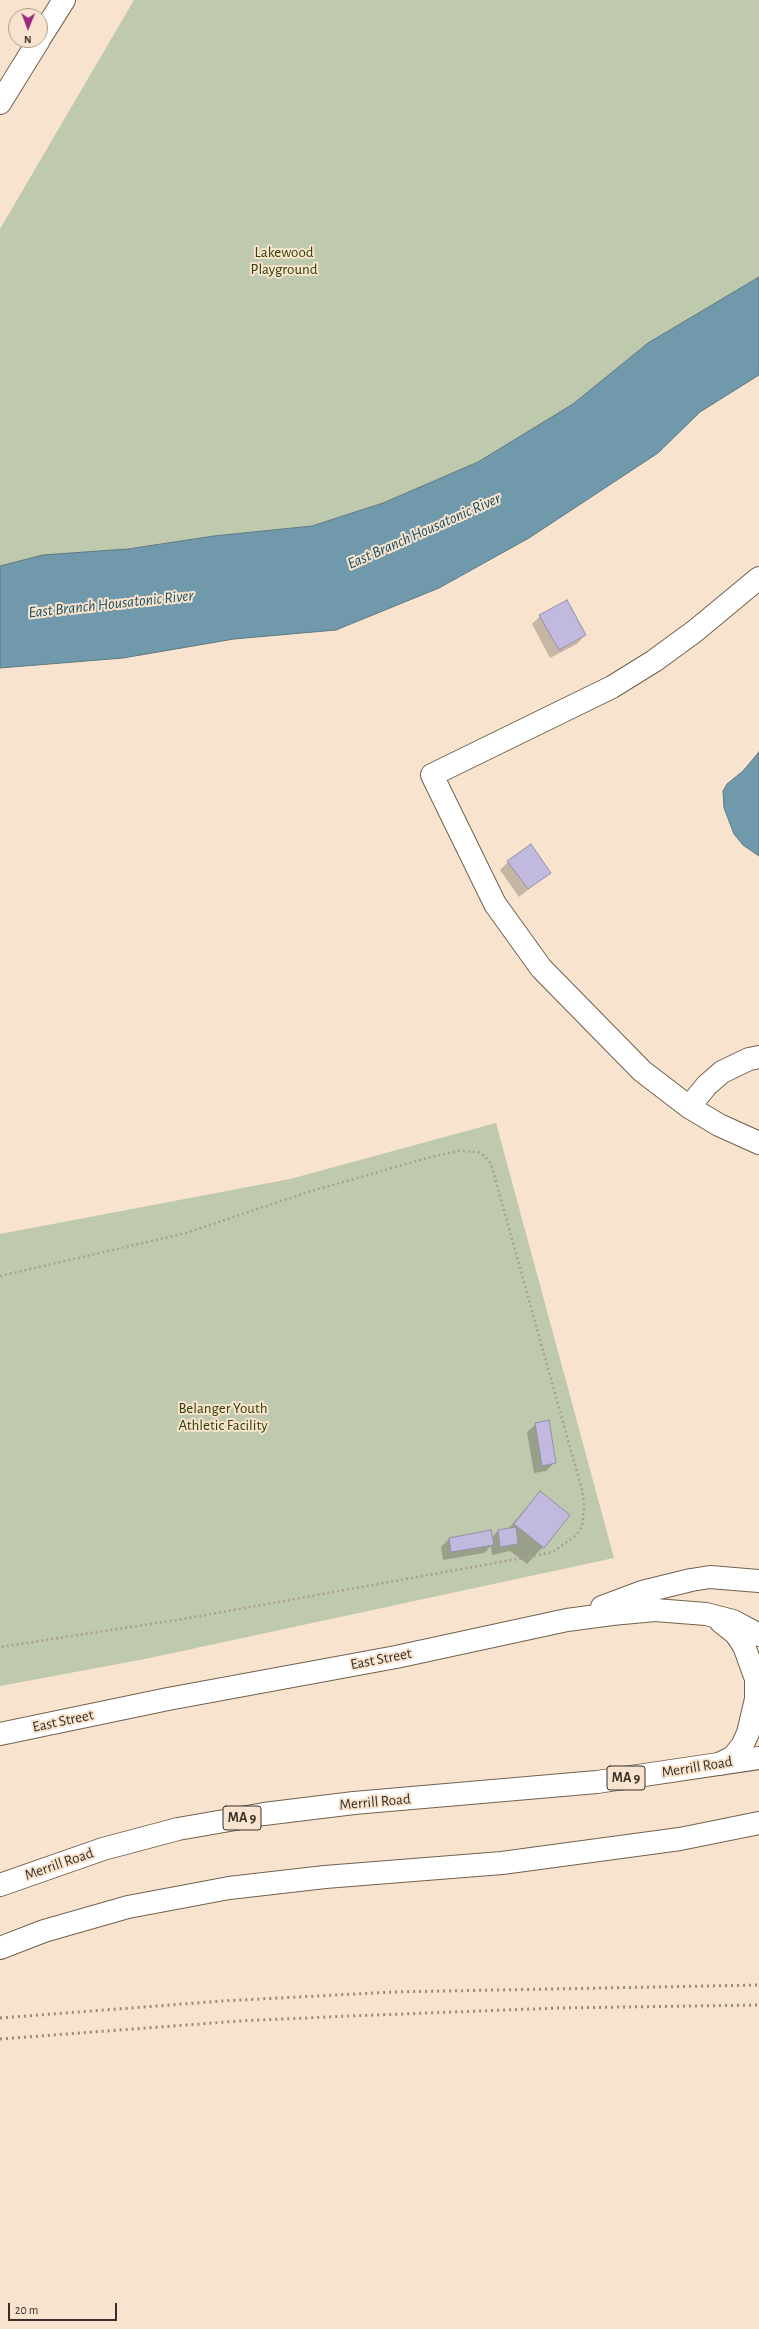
<!DOCTYPE html>
<html>
<head>
<meta charset="utf-8">
<style>
	body { margin:0 }
	#map { position:relative; width:759px; height:2329px; overflow:hidden; background:#f8e4ce; font-family:"Alegreya Sans",sans-serif }
	canvas { display:block }
	.north { position:absolute; left:8px; top:8px; width:40px; height:40px; box-sizing:border-box; background:#f8e4ce; border:1px solid #ab9c8b; border-radius:50%; rotate:181deg; font-size:11px; font-weight:700; line-height:16px; text-align:center; color:#372f27 }
	.north::after { content:''; display:block; margin:auto; width:14px; height:18px; background:#9d2882; clip-path:polygon(50% 0,100% 100%,50% 72%,0 100%) }
	.scale { position:absolute; left:8px; top:2303px; width:109px; height:18px; box-sizing:border-box; border:2px solid #372f27; border-top:0; padding-left:5px; font-size:12px; line-height:14px; white-space:nowrap; color:#372f27; -webkit-text-stroke:3px #f8e4ce; paint-order:stroke }
</style>
</head>
<body>
<div id="map">
<canvas width="759" height="2329"></canvas>
<div class="north">N</div>
<div class="scale">20 m</div>
</div>
<script>
const ctx = document.querySelector('canvas').getContext('2d');
ctx.lineJoin = 'round';
function paint(path, color) { ctx.fillStyle = color; ctx.fill(path, 'evenodd'); }
const shape = rows => new Path2D(rows.map(r => 'M' + r).join(''));
function stroke(path, color, width, dash) { ctx.strokeStyle = color; ctx.lineWidth = width; ctx.lineCap = dash ? 'butt' : 'round'; ctx.setLineDash(dash || []); ctx.stroke(path); }
function write(font, color, halo, rows, align = 'center') {
  ctx.font = font + ' "Alegreya Sans",sans-serif'; ctx.lineWidth = 4; ctx.setLineDash([]); ctx.textBaseline = 'middle'; ctx.strokeStyle = halo; ctx.fillStyle = color; for (const [text, x, y, turn = 0] of rows) {
    ctx.save(); ctx.translate(x, y); ctx.rotate((+turn || 0) * Math.PI / 180); ctx.textAlign = isNaN(turn) ? turn : align; if (halo) ctx.strokeText(text, 0, 0); ctx.fillText(text, 0, 0); ctx.restore();
  }
}
paint(shape([
	[134,0,759,0,759,277,648,343,573,404,478,462,383,503,312,526,214,536,0,566,0,229],
	[496,1123,614,1558,145,1659,0,1686,0,1234,290,1179]
]), '#bec9ad');
const water = shape([
	[759,277,759,375,700,412,658,453,529,538,439,588,336,630,234,639,123,658,0,668,0,566,43,555,127,549,214,536,312,526,383,503,478,462,573,404,648,343,759,277],
	[759,752,759,856,743,845,734,834,724,808,723,791,727,784,743,771,759,752]
]);
paint(water, '#7099ab');
stroke(water, '#5f7983', 1);
paint(shape([
	[540,616,585,635,577,644,550,658,532,624],
	[508,862,549,873,519,897,500,870],
	[536,1424,554,1463,546,1471,534,1473,527,1432],
	[540,1492,568,1515,543,1547,527,1564,510,1551,492,1555,491,1546,484,1553,443,1560,441,1547,449,1539,490,1531,491,1538,498,1531,507,1530]
]), '#0003');
const building = shape([
	[567,600,586,635,559,650,539,615,567,600],
	[531,844,551,873,528,889,507,861,531,844],
	[549,1420,556,1463,542,1466,535,1423,549,1420],
	[540,1491,570,1515,544,1548,514,1524,540,1491],
	[516,1527,518,1544,500,1547,498,1530,516,1527],
	[491,1530,494,1545,451,1552,449,1538,491,1530]
]);
paint(building, '#c1b9de');
stroke(building, '#9590a8', 1);
const minor = shape([
	[40,38,64,0],
	[0,103,39,40],
	[759,578,695,631,654,661,612,687,432,775,495,904,541,968,642,1071,689,1107,719,1125,759,1143],
	[689,1107,707,1085,722,1072,749,1059,759,1057],
	[602,1607,642,1592,691,1580,710,1577,759,1581],
	[0,1734,168,1699,396,1657,567,1620,612,1614,655,1610,706,1614,733,1621,759,1635],
	[719,1764,733,1757,742,1746,748,1733,756,1699,756,1679,744,1646,736,1634,721,1622]
]);
const highway = shape([
	[0,1885,103,1849,178,1829,264,1814,354,1803,597,1782,759,1758],
	[0,1948,44,1931,128,1907,229,1888,325,1877,502,1863,680,1839,759,1823]
]);
stroke(minor, '#71614e', 24);
stroke(highway, '#71614e', 24);
stroke(shape([
	[0,1276,186,1233,308,1192,431,1157,458,1151,478,1152,485,1156,491,1164,582,1490,584,1507,582,1527,575,1536,553,1552,534,1556,189,1618,0,1647]
]), '#ae9f8e', 2.5, [2, 3]);
stroke(minor, '#fff', 22);
stroke(highway, '#fff', 22);
stroke(shape([
	[0,2018,222,2001,393,1992,759,1985],
	[0,2039,239,2021,349,2016,558,2008,759,2005]
]), '#988a7b', 3, [2, 4]);
for (const [x, y, w] of [
	[626,1778,38],
	[242,1818,38]
]) { const box = new Path2D(); box.roundRect(x - w / 2, y - 12, w, 24, 3); ctx.fillStyle = '#f8e4ce'; ctx.fill(box); stroke(box, '#372f27', 1); }
write('bold 14px', '#372f27', null, [
	["MA 9",626,1778],
	["MA 9",242,1818]
]);
write('15px', '#304004', '#f8e4ce', [
	["Lakewood",284,252],
	["Playground",284,269],
	["Belanger Youth",223,1408],
	["Athletic Facility",223,1425]
]);
write('15px', '#372f27', '#f8e4ce', [
	["East Street",381,1659,-11],
	["East Street",63,1721,-12],
	["Merrill Road",697,1767,-9],
	["Merrill Road",375,1802,-5],
	["Merrill Road",59,1864,-19]
]);
write('italic 16px', '#174f63', '#f8e4ce', [
	["East Branch Housatonic River",424,531,-24],
	["East Branch Housatonic River",111,604,-6]
]);
</script>
</body>
</html>
